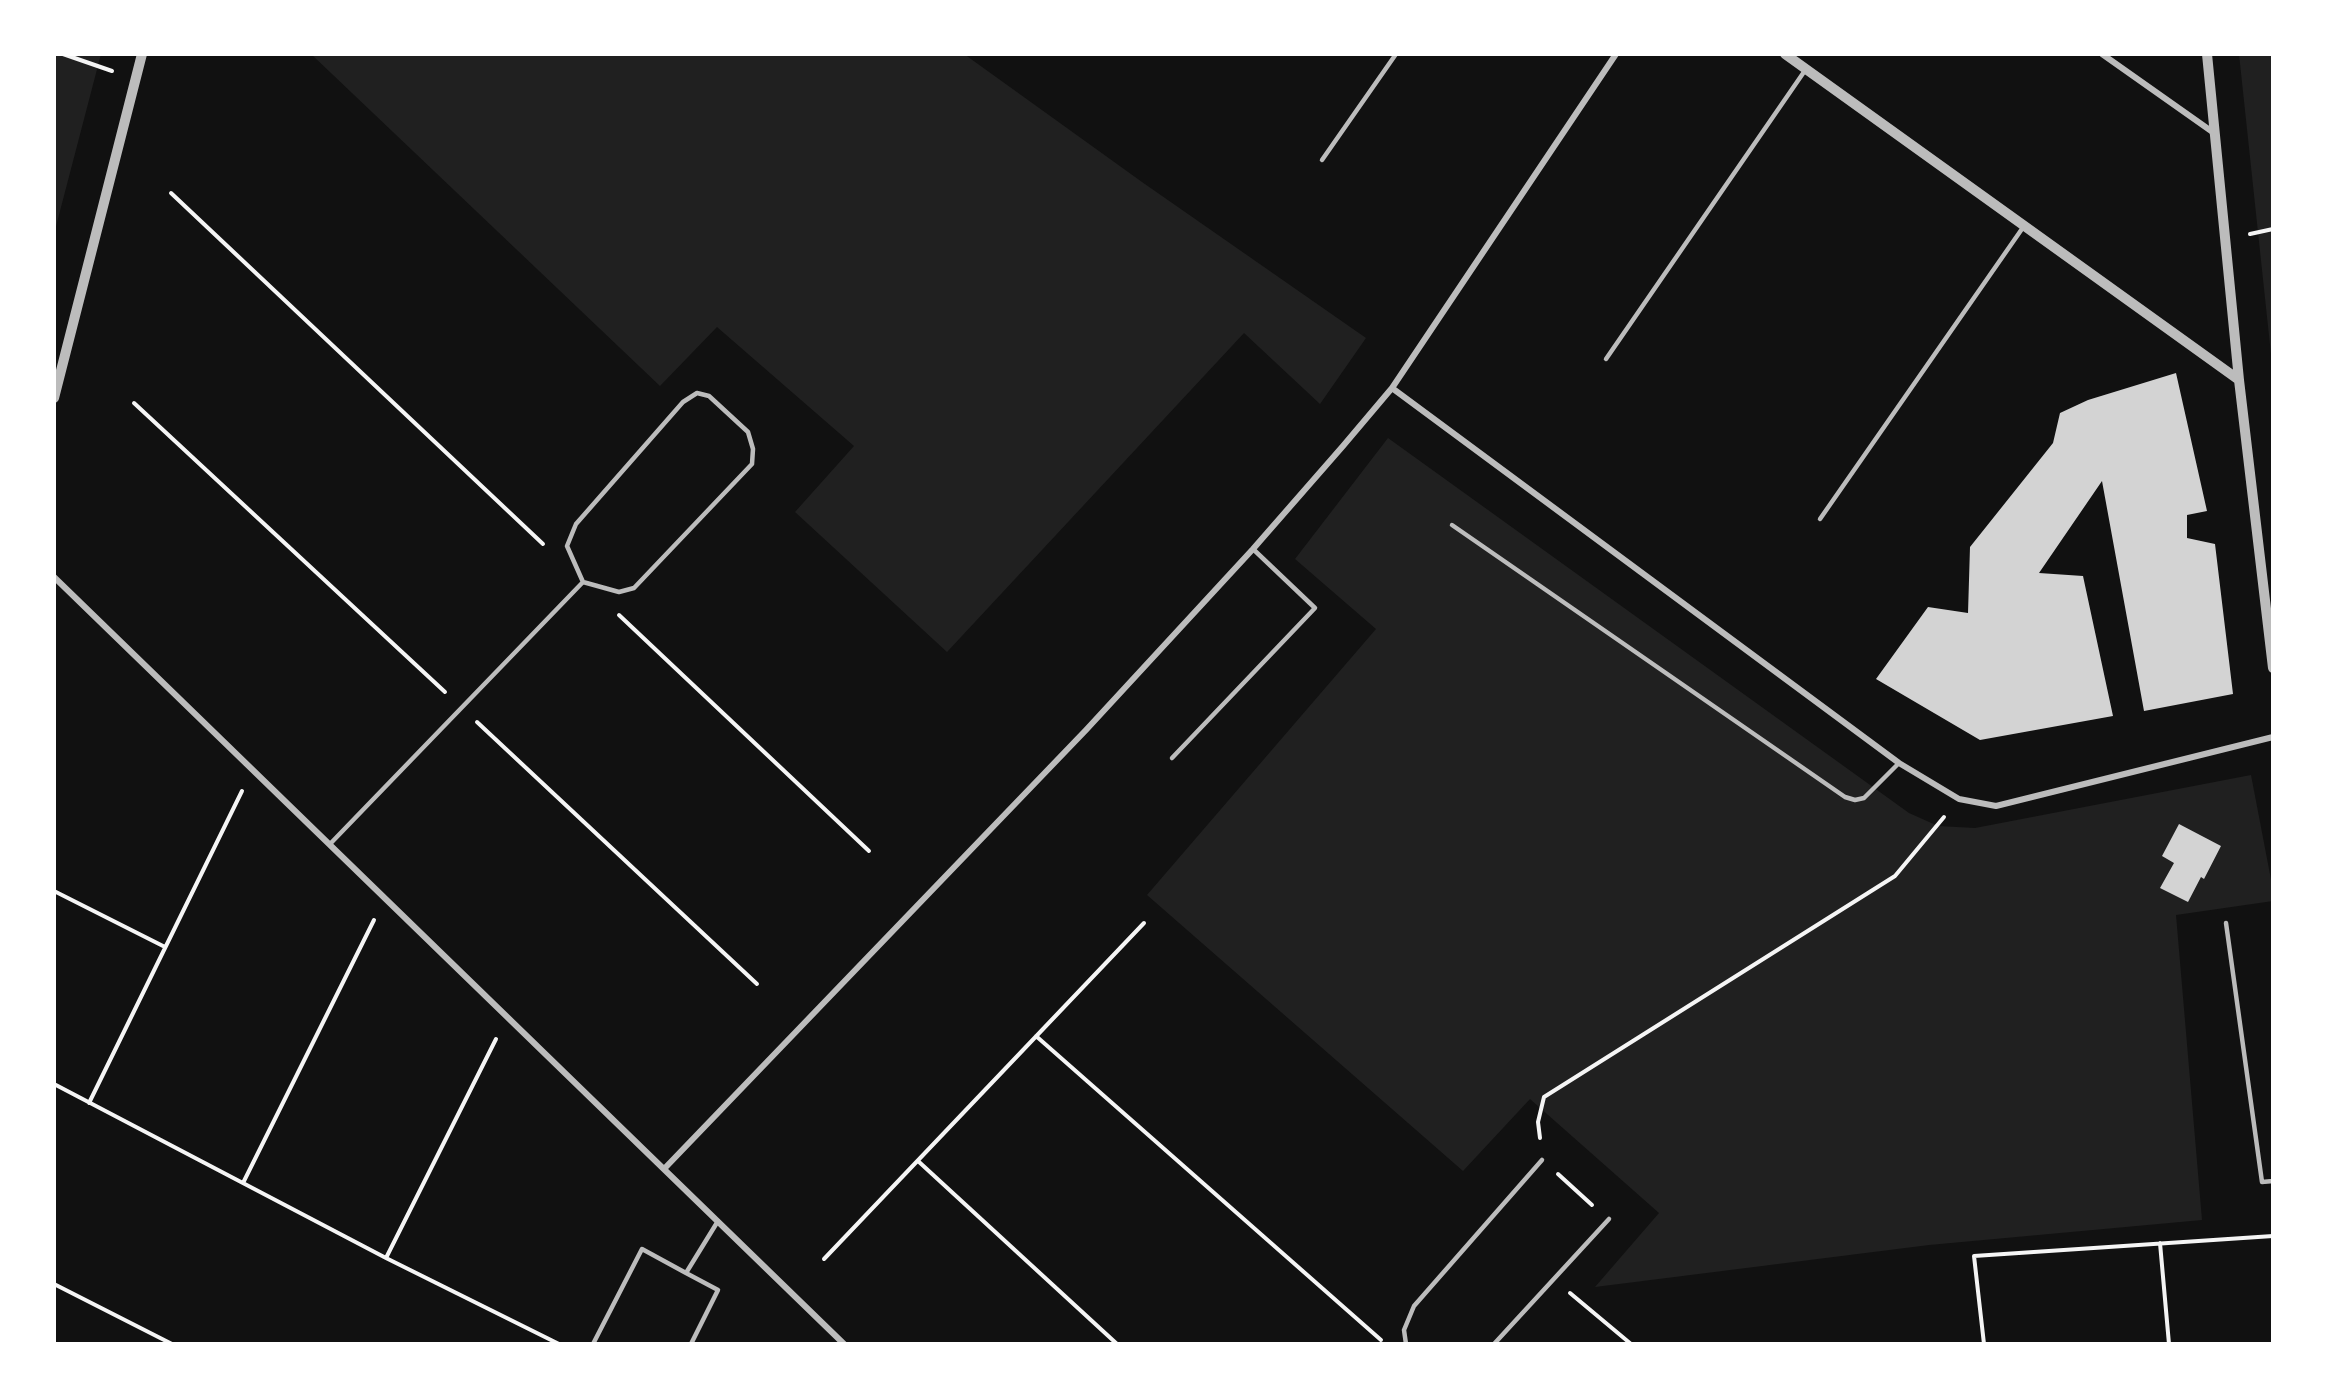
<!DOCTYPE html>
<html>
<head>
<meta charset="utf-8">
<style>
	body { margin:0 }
	#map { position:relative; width:2327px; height:1398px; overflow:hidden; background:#111; font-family:"Open Sans",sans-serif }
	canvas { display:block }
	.frame { position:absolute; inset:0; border:56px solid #fff; pointer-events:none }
</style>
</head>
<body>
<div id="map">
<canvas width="2327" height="1398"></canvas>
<div class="frame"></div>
</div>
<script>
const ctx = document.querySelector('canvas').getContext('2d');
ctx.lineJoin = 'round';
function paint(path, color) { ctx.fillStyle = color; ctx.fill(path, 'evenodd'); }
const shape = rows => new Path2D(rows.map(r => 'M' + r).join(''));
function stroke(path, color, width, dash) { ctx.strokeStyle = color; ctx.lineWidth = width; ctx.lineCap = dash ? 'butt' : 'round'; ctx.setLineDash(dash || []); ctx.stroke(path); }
paint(shape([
	[54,54,101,54,54,234],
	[311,54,964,54,1142,182,1366,338,1320,404,1244,333,947,652,795,512,854,446,717,327,660,386],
	[2239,54,2273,54,2273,373],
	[1388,438,1909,813,1938,826,1975,828,2251,775,2273,890,2273,901,2176,915,2202,1220,1929,1245,1595,1287,1659,1213,1530,1099,1463,1171,1147,895,1376,629,1295,559]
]), '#202020');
paint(shape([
	[2176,373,2207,511,2187,515,2187,538,2215,544,2233,694,2144,711,2102,481,2039,573,2083,576,2113,716,1980,740,1876,679,1928,607,1968,613,1970,547,2053,443,2060,413,2088,400],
	[2179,824,2221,846,2204,879,2201,877,2188,902,2160,888,2174,863,2162,856]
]), '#d3d3d3');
stroke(shape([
	[63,54,112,71],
	[171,193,543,544],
	[2250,234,2273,229],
	[134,403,445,692],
	[619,615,869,851],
	[477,722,757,984],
	[54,891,165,947],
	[1036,1036,1381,1340],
	[54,1084,386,1258,559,1344],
	[89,1103,242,791],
	[1540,1138,1538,1122,1544,1097,1895,876,1944,817],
	[918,1161,1117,1344],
	[1558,1174,1592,1205],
	[243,1183,374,920],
	[2160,1243,2169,1344],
	[386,1258,496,1039],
	[824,1259,1144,923],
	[54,1284,172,1344],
	[1570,1293,1631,1344],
	[1984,1344,1974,1256,2273,1236]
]), '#f5f5f5', 4);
stroke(shape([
	[1322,160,1396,54],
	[1606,359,1806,69],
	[1820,519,2024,226],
	[1452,525,1845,797,1855,800,1864,798,1899,763],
	[1172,758,1315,608,1253,549],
	[330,844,583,582,619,592,634,588,752,464,753,449,748,432,709,396,697,393,683,402,576,524,567,546,583,582],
	[2226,923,2262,1182,2273,1181],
	[593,1344,642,1249,686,1273],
	[691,1344,718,1290,686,1273,718,1221],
	[1406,1344,1404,1330,1414,1306,1542,1160],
	[1494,1344,1609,1219]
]), '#bcbcbc', 4.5);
stroke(shape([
	[2102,54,2214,133],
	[1392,388,1899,763,1959,799,1996,806,2273,737],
	[54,577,844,1344],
	[664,1169,1086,730,1253,549,1343,446,1392,388,1616,54]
]), '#bcbcbc', 6);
stroke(shape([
	[1785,54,2239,380],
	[2207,54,2239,380,2273,668],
	[54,398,142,54]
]), '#bcbcbc', 10);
</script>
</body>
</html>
